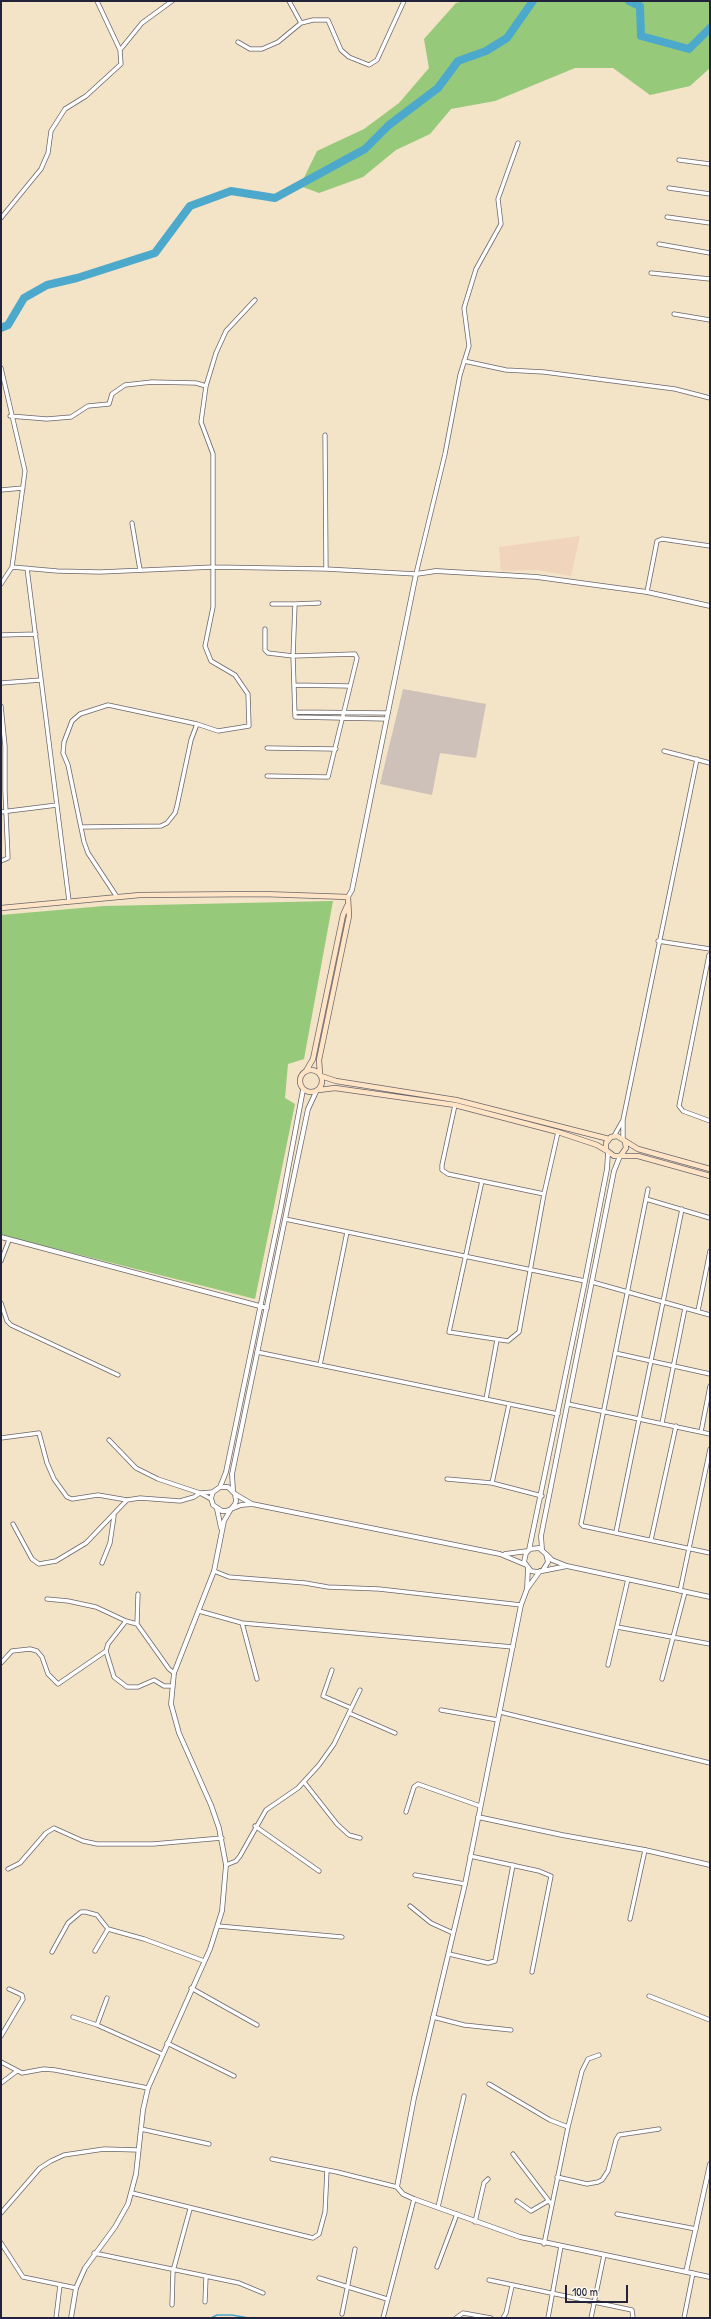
<!DOCTYPE html>
<html>
<head>
<meta charset="utf-8">
<style>
	body { margin:0 }
	#map { position:relative; width:711px; height:2319px; overflow:hidden; background:#f3e3c7; font-family:"Patrick Hand",sans-serif }
	canvas { display:block }
	.frame { position:absolute; inset:0; border:2px solid #22223b; pointer-events:none }
	.scale { position:absolute; left:565px; top:2285px; width:63px; height:18px; box-sizing:border-box; border:2px solid #22223b; border-top:0; padding-left:5px; font-size:12px; line-height:14px; white-space:nowrap; color:#22223b; -webkit-text-stroke:3px #fbf7ec; paint-order:stroke }
</style>
</head>
<body>
<div id="map">
<canvas width="711" height="2319"></canvas>
<div class="frame"></div>
<div class="scale">100 m</div>
</div>
<script>
const ctx = document.querySelector('canvas').getContext('2d');
ctx.lineJoin = 'round';
function paint(path, color) { ctx.fillStyle = color; ctx.fill(path, 'evenodd'); }
const shape = rows => new Path2D(rows.map(r => 'M' + r).join(''));
function stroke(path, color, width, dash) { ctx.strokeStyle = color; ctx.lineWidth = width; ctx.lineCap = dash ? 'butt' : 'round'; ctx.setLineDash(dash || []); ctx.stroke(path); }
paint(shape([
	[580,536,571,576,537,570,501,571,499,547]
]), '#f0d5bc');
paint(shape([
	[403,689,486,704,476,758,440,753,432,795,380,784]
]), '#cec1b9');
paint(shape([
	[463,1,710,1,710,68,690,86,650,95,613,68,575,68,495,101,451,109,430,134,396,150,363,177,319,193,300,186,317,151,364,129,399,103,429,68,424,39,456,3],
	[333,901,304,1059,288,1064,285,1098,295,1104,255,1299,1,1235,1,915,104,906]
]), '#96c97a');
stroke(shape([
	[211,2318,217,2315,232,2315,249,2318]
]), '#4da9cc', 1.5);
stroke(shape([
	[629,1,640,6,641,36,689,49,710,28],
	[1,328,8,325,24,298,47,285,77,278,155,253,190,206,231,191,275,198,365,149,389,125,438,88,458,61,486,51,507,38,533,1]
]), '#4da9cc', 8);
const minor = shape([
	[289,1,301,23],
	[238,42,250,49,262,49,278,42,301,23,313,20,328,20,341,50,349,57,369,65,377,60,404,1],
	[120,50,142,23,172,1],
	[679,160,710,164],
	[669,188,710,194],
	[667,217,710,223],
	[1,218,41,169,48,153,51,131,65,109,86,96,121,64,120,50,97,1],
	[659,244,710,253],
	[651,273,710,279],
	[674,314,710,320],
	[464,361,506,370,544,372,675,389,710,398],
	[1,368,25,471,12,567,57,571,100,572,214,567,326,569,416,574,445,454,460,375,469,346,464,308,476,269,501,224,498,199,518,143],
	[10,416,47,419,71,417,88,406,109,404,112,394,125,385,152,382,196,383,206,386],
	[325,435,326,569],
	[1,490,23,488],
	[132,523,140,570],
	[27,568,69,901],
	[1,584,12,567],
	[647,592,657,541,662,539,710,546],
	[319,603,295,604,293,656,295,717,386,719],
	[272,604,295,604],
	[265,629,265,650,268,653,293,656,355,654,357,658,328,777,267,776],
	[1,635,36,634],
	[1,683,41,680],
	[294,685,350,686],
	[1,706,5,746,5,791,8,858,1,861],
	[295,712,388,713],
	[267,748,336,749],
	[664,751,710,763],
	[1,812,57,805],
	[82,827,161,826,167,823,175,813,177,806,191,740,197,724],
	[117,897,88,853,84,842,68,765,63,753,64,742,72,721,80,714,108,705,197,724,218,731,249,726,248,694,235,675,211,661,205,646,213,607,213,454,201,422,206,386,216,353,226,331,255,300],
	[658,941,710,949],
	[709,955,679,1106,683,1111,710,1121],
	[455,1105,442,1165,442,1170,448,1174,544,1194],
	[623,1120,697,759],
	[614,1136,623,1120,623,1139],
	[482,1181,449,1332,508,1341,519,1332,544,1194,558,1132],
	[648,1189,581,1524,583,1526,710,1553],
	[646,1199,710,1218],
	[285,1219,585,1281],
	[1,1261,9,1240],
	[592,1282,710,1315],
	[1,1303,7,1321,11,1325,118,1375],
	[698,1311,710,1251],
	[257,1352,558,1414],
	[615,1353,710,1374],
	[320,1365,347,1232],
	[486,1399,497,1340],
	[509,1404,492,1483,542,1496],
	[568,1404,710,1434],
	[662,1423,685,1308],
	[701,1432,710,1386],
	[1,1438,39,1433,47,1463,54,1479,67,1497,72,1499,98,1495,127,1500,140,1498,180,1501,194,1497,200,1493,213,1492],
	[109,1440,136,1468,158,1479,200,1493,211,1499],
	[447,1479,492,1483],
	[13,1524,32,1559,39,1564,56,1561,86,1543,127,1500],
	[616,1532,682,1209],
	[651,1540,676,1426],
	[102,1563,110,1543,114,1516],
	[214,1571,229,1577,305,1583,328,1587,379,1589,521,1605],
	[680,1591,710,1449],
	[138,1594,137,1624,169,1669,174,1673],
	[47,1599,68,1601,96,1607,126,1621,137,1624],
	[199,1611,242,1623,513,1647],
	[242,1623,257,1679],
	[617,1627,710,1644],
	[106,1651,114,1677,127,1687,138,1687,154,1680,164,1686,172,1686],
	[1,1663,12,1651,30,1649,37,1651,42,1657,48,1674,58,1684,106,1651,108,1644,126,1621],
	[608,1665,628,1579],
	[332,1670,323,1696,351,1708],
	[662,1679,685,1592],
	[441,1710,498,1720],
	[500,1712,710,1763],
	[349,1713,395,1733],
	[304,1782,337,1824,349,1835,360,1838],
	[406,1812,414,1787,418,1784,480,1806],
	[255,1826,319,1871],
	[470,1856,539,1871,551,1876,532,1972],
	[226,1865,236,1861,240,1856,266,1810,298,1788,319,1765,334,1744,360,1690],
	[8,1869,20,1863,46,1833,54,1828,83,1841,97,1844,153,1844,222,1838],
	[415,1875,465,1884],
	[410,1906,431,1923,453,1933],
	[630,1919,645,1850],
	[218,1926,342,1937],
	[95,1951,108,1929],
	[52,1952,68,1923,81,1912,86,1912,97,1915,108,1929,144,1939,204,1961],
	[449,1954,488,1963,495,1961,513,1865],
	[191,1988,257,2025],
	[649,1996,710,2020],
	[73,2017,97,2025,162,2054],
	[433,2017,464,2025,511,2030],
	[97,2025,107,1998],
	[1,2036,23,1999,22,1995,9,1989],
	[167,2043,234,2076],
	[1,2062,22,2073,44,2069,55,2070,148,2088],
	[1,2083,17,2071],
	[489,2084,550,2120,568,2127],
	[141,2129,209,2144],
	[513,2154,552,2205],
	[272,2159,337,2172,397,2187],
	[557,2177,587,2184,598,2182,602,2180,608,2171,616,2140,619,2135,659,2129],
	[132,2193,313,2238,319,2234,325,2212,327,2170],
	[517,2201,531,2211,548,2201],
	[438,2207,464,2096],
	[1,2213,40,2168,51,2161,64,2155,104,2149,138,2150],
	[617,2214,696,2229],
	[475,2222,484,2183,488,2179],
	[1,2243,23,2277,76,2288],
	[544,2244,568,2127,582,2071,588,2059,599,2055],
	[94,2253,239,2283,263,2293],
	[437,2267,457,2214],
	[319,2278,387,2299],
	[489,2280,632,2310,633,2318],
	[205,2302,206,2277],
	[172,2305,173,2271,190,2209],
	[342,2314,355,2249],
	[56,2318,60,2285],
	[383,2318,414,2199],
	[456,2318,463,2313,491,2318],
	[503,2318,506,2313,512,2286],
	[548,2318,561,2246],
	[591,2318,604,2255],
	[684,2318,693,2273]
]);
const tertiary = shape([
	[348,897,352,890,416,574,436,571,537,577,647,592,710,606],
	[1,1237,267,1308],
	[220,1487,226,1472,281,1207,303,1090],
	[233,1490,232,1474,285,1219,308,1109,316,1092],
	[235,1494,252,1504],
	[217,1509,221,1528],
	[542,1549,541,1536,614,1171,620,1156],
	[529,1550,585,1281,607,1169,608,1153],
	[505,1554,528,1551],
	[546,1554,552,1560,567,1566,710,1597],
	[543,1570,548,1562,546,1554,539,1548,530,1549,526,1553,524,1562,531,1571,537,1572,567,1566],
	[540,1571,527,1589,521,1605,465,1884,414,2098,397,2187,403,2194,414,2199,520,2237,710,2277],
	[527,1589,528,1568],
	[478,1817,562,1835,645,1850,710,1865],
	[686,2272,710,2164],
	[71,2318,76,2288,85,2268,115,2227,128,2204,136,2174,143,2110,148,2088,210,1949,222,1911,226,1865,219,1828,211,1805,179,1733,171,1704,174,1673,214,1571,224,1521,228,1514,231,1509,235,1504,236,1501,235,1494,228,1487,220,1487,213,1492,211,1498,213,1505,222,1511,226,1511,241,1505,252,1504,500,1554,524,1564]
]);
const secondary = shape([
	[1,908,140,895,263,894,348,897,349,916,319,1060,320,1074],
	'300 1081a11 11 0 1 1 22 0a11 11 0 1 1-22 0Z',
	[306,1071,313,1059,343,915,347,906],
	[321,1076,336,1081,456,1100,609,1139],
	[319,1090,335,1088,455,1105,558,1132,597,1145,607,1151],
	[621,1155,626,1148,625,1142],
	[710,1169,638,1149,617,1136,611,1137,606,1143,606,1150,614,1156,638,1156,710,1176]
]);
stroke(minor, '#6b666c', 5);
stroke(tertiary, '#6b666c', 5.5);
stroke(secondary, '#6b666c', 6);
stroke(minor, '#fff', 3.5);
stroke(tertiary, '#fff', 4);
stroke(secondary, '#ffe4c6', 4.5);
</script>
</body>
</html>
